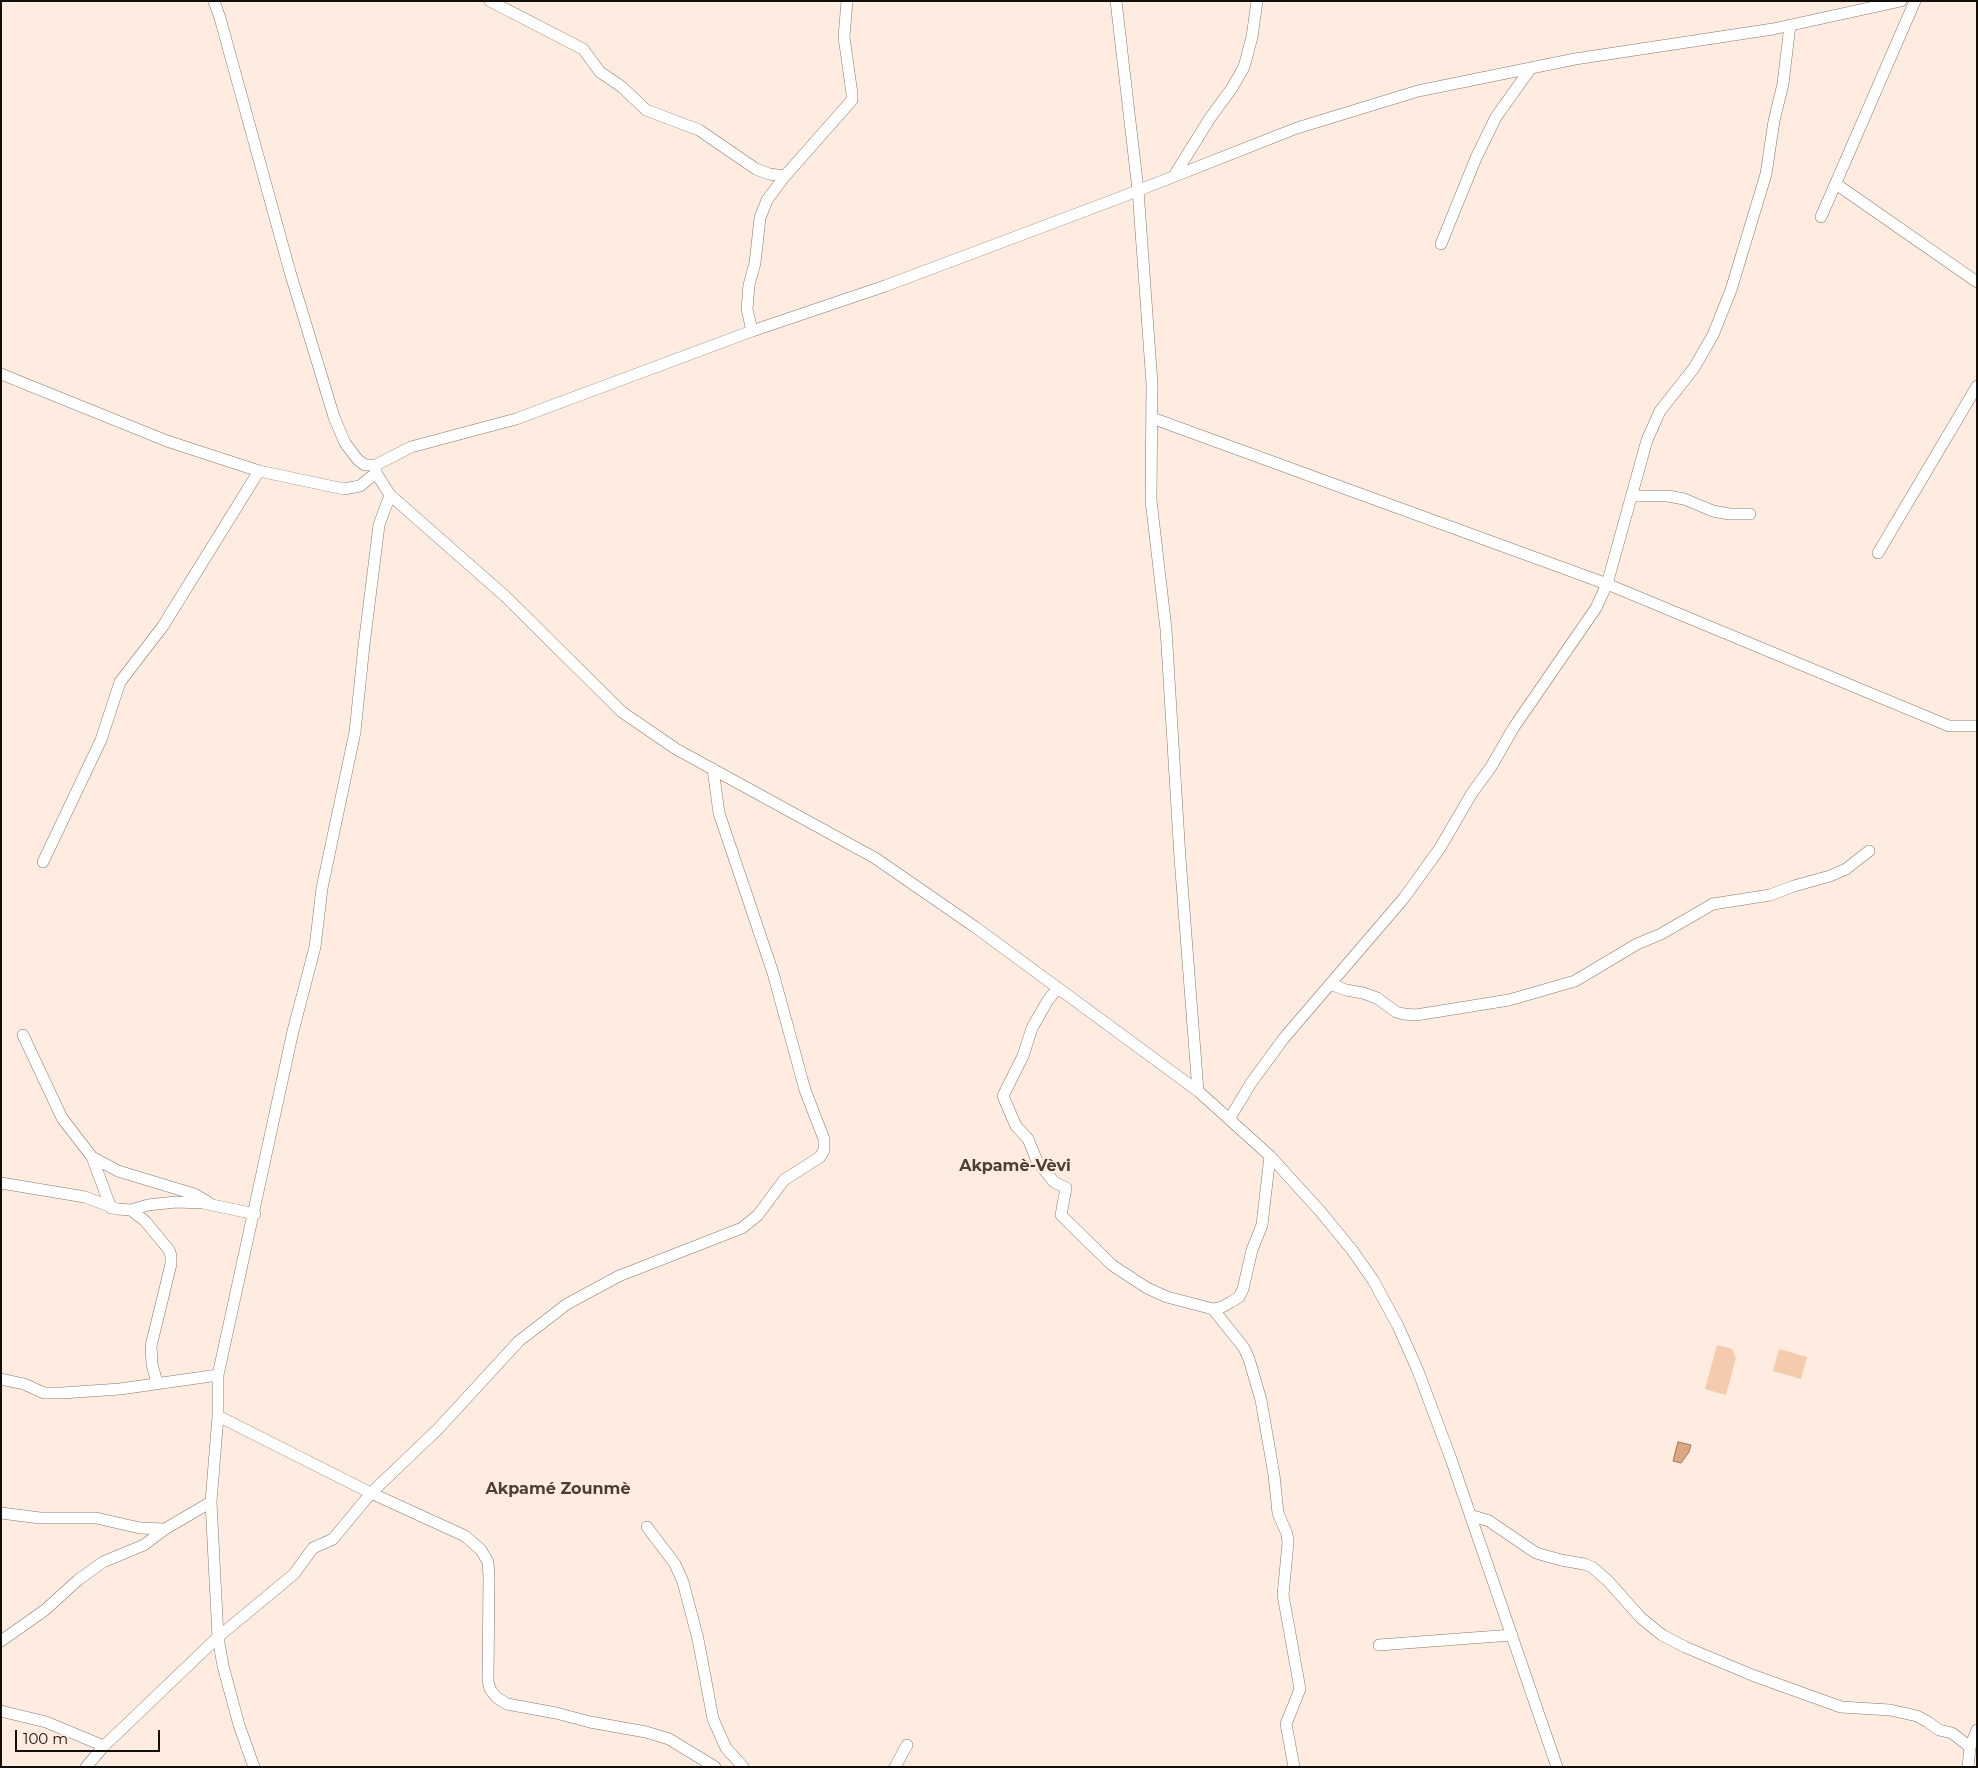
<!DOCTYPE html>
<html>
<head>
<meta charset="utf-8">
<style>
	body { margin:0 }
	#map { position:relative; width:1978px; height:1768px; overflow:hidden; background:#feece0; font-family:Montserrat,sans-serif }
	canvas { display:block }
	.frame { position:absolute; inset:0; border:2px solid #140e0a; pointer-events:none }
	.scale { position:absolute; left:15px; top:1730px; width:145px; height:22px; box-sizing:border-box; border:2px solid #140e0a; border-top:0; padding-left:6px; font-size:15px; line-height:18px; white-space:nowrap; color:#140e0a; -webkit-text-stroke:4px #feece0; paint-order:stroke }
</style>
</head>
<body>
<div id="map">
<canvas width="1978" height="1768"></canvas>
<div class="frame"></div>
<div class="scale">100 m</div>
</div>
<script>
const ctx = document.querySelector('canvas').getContext('2d');
ctx.lineJoin = 'round';
function paint(path, color) { ctx.fillStyle = color; ctx.fill(path, 'evenodd'); }
const shape = rows => new Path2D(rows.map(r => 'M' + r).join(''));
function stroke(path, color, width, dash) { ctx.strokeStyle = color; ctx.lineWidth = width; ctx.lineCap = dash ? 'butt' : 'round'; ctx.setLineDash(dash || []); ctx.stroke(path); }
function write(font, color, halo, rows, align = 'center') {
  ctx.font = font + ' Montserrat,sans-serif'; ctx.lineWidth = 5; ctx.setLineDash([]); ctx.textBaseline = 'middle'; ctx.strokeStyle = halo; ctx.fillStyle = color; for (const [text, x, y, turn = 0] of rows) {
    ctx.save(); ctx.translate(x, y); ctx.rotate((+turn || 0) * Math.PI / 180); ctx.textAlign = isNaN(turn) ? turn : align; if (halo) ctx.strokeText(text, 0, 0); ctx.fillText(text, 0, 0); ctx.restore();
  }
}
paint(shape([
	[1717,1345,1732,1349,1736,1358,1726,1395,1705,1389],
	[1779,1349,1807,1357,1801,1379,1773,1371]
]), '#f4cbad');
const water = shape([
	[1678,1442,1691,1445,1689,1452,1681,1463,1673,1461,1678,1442]
]);
paint(water, '#dca781');
stroke(water, '#a0795d', 1);
const minor = shape([
	[214,1,220,18,290,272,334,417,345,443,358,460,365,465,376,465,411,447,516,419,752,331,885,286,1119,198,1297,128,1418,91,1575,59,1773,29,1901,1],
	[490,1,583,49,600,72,622,87,646,110,699,130,756,169,769,174,785,176],
	[1116,1,1138,190,1152,384,1151,500,1166,629,1180,858,1198,1091],
	[1174,176,1210,118,1232,88,1244,67,1252,37,1257,1],
	[1836,184,1977,282],
	[1821,217,1915,1],
	[1441,244,1476,158,1496,117,1531,68],
	[752,331,747,309,749,285,755,263,760,218,767,200,785,176,852,100,852,94,844,37,847,1],
	[1,374,167,441,259,471,344,489,360,486,376,473],
	[1152,418,1607,584,1949,726,1977,726],
	[376,465,376,473,390,495,505,596,622,712,676,749,875,858,975,927,1198,1091,1270,1156,1320,1211,1352,1250,1373,1280,1398,1326,1418,1371,1451,1459,1557,1767],
	[1632,496,1668,496,1684,499,1713,511,1729,514,1750,514],
	[1878,553,1977,386],
	[43,862,101,740,120,682,163,626,259,471],
	[1330,984,1346,990,1363,993,1377,998,1396,1012,1404,1014,1416,1015,1509,1000,1575,981,1637,944,1661,934,1713,904,1770,895,1794,886,1830,876,1846,869,1869,851],
	[1058,988,1048,1000,1032,1028,1023,1056,1003,1096,1016,1126,1028,1139,1037,1161,1054,1182,1066,1188,1061,1215,1112,1265,1147,1288,1167,1297,1213,1309,1222,1307,1231,1302,1239,1297,1243,1289,1252,1250,1262,1225,1270,1156],
	[23,1035,62,1118,92,1157,111,1208],
	[1230,1118,1251,1083,1284,1038,1404,898,1440,848,1472,793,1491,767,1514,727,1596,608,1607,584,1647,440,1660,411,1694,368,1713,335,1731,290,1766,174,1774,121,1783,84,1790,25],
	[92,1157,118,1171,194,1194,208,1202],
	[1,1183,85,1197,117,1209,131,1210,148,1205,176,1202,203,1203,255,1214],
	[131,1210,145,1221,169,1250,171,1256,171,1264,151,1346,152,1364,157,1383],
	[1213,1309,1244,1348,1249,1359,1261,1400,1274,1475,1278,1513,1287,1534,1288,1543,1283,1595,1300,1689,1286,1724,1294,1767],
	[1,1379,24,1384,44,1393,62,1393,120,1389,218,1375],
	[218,1416,371,1493,465,1536,481,1550,488,1562,489,1577,488,1681,490,1689,496,1697,507,1704,556,1713,590,1722,646,1732,669,1739,715,1767],
	[1,1513,40,1518,96,1518,140,1528,165,1529],
	[1470,1515,1489,1521,1536,1553,1561,1560,1584,1564,1592,1567,1608,1581,1641,1618,1662,1635,1685,1647,1752,1675,1841,1707,1890,1710,1917,1716,1928,1722,1939,1730,1952,1733,1970,1747],
	[647,1527,675,1564,683,1582,698,1639,713,1719,726,1748,743,1767],
	[1,1641,45,1610,78,1580,103,1562,144,1545,165,1529,211,1502],
	[1379,1645,1512,1635],
	[1,1711,46,1722,104,1746],
	[86,1767,104,1746,218,1637,294,1574,313,1548,333,1539,371,1493,438,1429,519,1341,567,1304,619,1276,742,1228,758,1215,784,1180,820,1157,824,1150,824,1139,805,1090,773,973,719,813,713,769],
	[254,1767,239,1725,223,1666,218,1637,211,1502,218,1416,218,1375,293,1031,315,947,322,888,355,732,364,645,379,525,390,495],
	[895,1767,907,1745],
	[1968,1767,1970,1747,1977,1730]
]);
stroke(minor, '#86776c', 12);
stroke(minor, '#fff', 11);
write('bold 16px', '#4c3e34', '#feece0', [
	["Akpamè-Vèvi",1015,1166],
	["Akpamé Zounmè",558,1489]
]);
</script>
</body>
</html>
